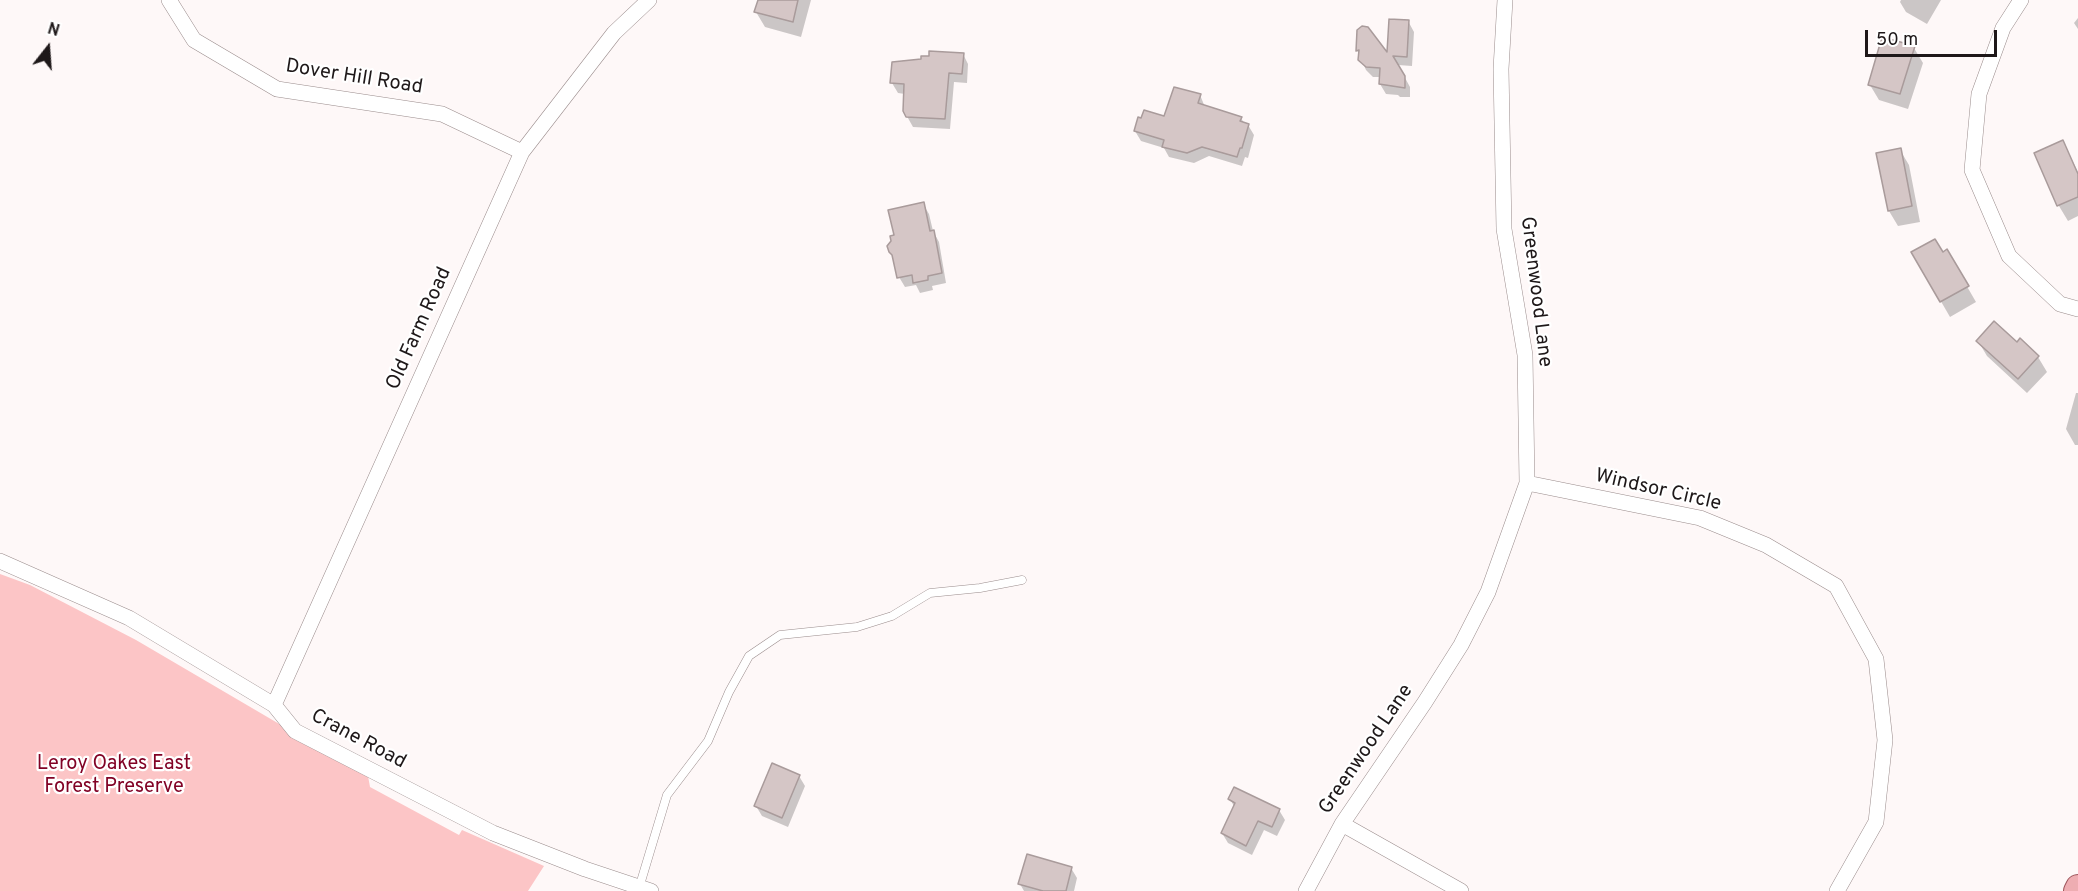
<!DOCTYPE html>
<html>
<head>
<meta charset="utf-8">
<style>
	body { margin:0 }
	#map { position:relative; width:2078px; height:891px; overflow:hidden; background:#fef8f8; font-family:Overpass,sans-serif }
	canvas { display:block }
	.north { position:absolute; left:18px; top:18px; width:60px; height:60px; -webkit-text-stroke:4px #fff; paint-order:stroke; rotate:17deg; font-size:16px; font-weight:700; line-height:24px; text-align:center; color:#1e1819 }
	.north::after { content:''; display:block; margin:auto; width:21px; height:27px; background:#1e1819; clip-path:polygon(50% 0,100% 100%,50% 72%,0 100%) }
	.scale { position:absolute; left:1865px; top:30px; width:132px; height:27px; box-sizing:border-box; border:3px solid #1e1819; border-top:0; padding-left:8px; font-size:18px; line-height:21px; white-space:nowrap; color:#1e1819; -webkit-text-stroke:4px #fff; paint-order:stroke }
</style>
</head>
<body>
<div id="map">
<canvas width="2078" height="891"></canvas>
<div class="north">N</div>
<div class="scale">50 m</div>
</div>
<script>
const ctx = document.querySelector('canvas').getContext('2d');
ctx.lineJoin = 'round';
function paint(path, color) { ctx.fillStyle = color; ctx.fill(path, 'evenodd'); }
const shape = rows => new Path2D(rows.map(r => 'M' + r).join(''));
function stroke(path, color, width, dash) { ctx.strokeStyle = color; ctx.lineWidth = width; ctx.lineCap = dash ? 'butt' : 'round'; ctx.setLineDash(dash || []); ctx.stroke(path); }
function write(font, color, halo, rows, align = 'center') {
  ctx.font = font + ' Overpass,sans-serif'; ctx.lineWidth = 4.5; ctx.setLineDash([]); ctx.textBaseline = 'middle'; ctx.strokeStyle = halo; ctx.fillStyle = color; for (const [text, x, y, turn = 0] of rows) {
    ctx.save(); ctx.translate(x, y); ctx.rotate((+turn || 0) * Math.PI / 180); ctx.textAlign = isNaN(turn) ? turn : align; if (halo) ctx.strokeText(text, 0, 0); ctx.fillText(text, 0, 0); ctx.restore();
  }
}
paint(shape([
	[0,574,30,585,136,640,368,776,370,787,459,835,462,830,544,866,528,891,0,891]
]), '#fcc5c6');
paint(shape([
	[759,0,811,0,801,37,765,27,756,12],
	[1901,0,1941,0,1927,24,1906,12,1900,2],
	[2078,18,2078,29,2074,23],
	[1408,21,1414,32,1412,66,1398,65,1410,87,1410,97,1400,97,1398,95,1386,94,1380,84,1381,77,1373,77,1366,70,1357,50,1358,31,1388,56],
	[1914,48,1923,63,1908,109,1879,100,1870,85],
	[963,54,968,64,967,83,954,82,950,129,913,127,904,111,905,94,898,93,892,83],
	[1200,95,1205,107,1241,118,1244,123,1248,125,1254,135,1248,158,1245,157,1242,166,1209,156,1194,163,1169,157,1164,148,1141,141,1135,131,1165,118],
	[2063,142,2078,172,2078,216,2068,221,2059,206,2036,154],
	[1900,150,1909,165,1920,222,1898,226,1889,211],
	[923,204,929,214,933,231,939,242,946,283,932,286,933,290,920,293,916,285,905,287,899,277,895,236],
	[1947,252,1976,302,1950,317,1913,253,1942,254],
	[1978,341,2018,344,2038,357,2047,372,2027,393,1987,356],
	[2076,393,2078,393,2078,445,2075,445,2066,429],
	[799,776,805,786,788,827,762,816,756,806],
	[1230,799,1279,810,1285,820,1277,836,1264,830,1252,855,1228,843,1222,833,1235,808],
	[1071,868,1077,878,1074,891,1024,891,1020,884]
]), '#0003');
const building = shape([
	[758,0,798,0,793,22,754,12,758,0],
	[1389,19,1409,20,1407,57,1393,56,1405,76,1405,88,1379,84,1380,68,1366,67,1358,60,1359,50,1356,51,1357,30,1362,26,1368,27,1387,52,1389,19],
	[1882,37,1915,46,1900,94,1868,85,1882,37],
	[929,51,964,53,962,74,949,73,945,119,906,117,903,111,904,84,890,83,892,62,921,59,921,56,929,56,929,51],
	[1174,87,1201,94,1198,103,1242,117,1240,121,1249,124,1242,148,1240,148,1237,157,1202,147,1187,153,1162,147,1164,140,1134,131,1138,117,1141,118,1144,110,1164,116,1174,87],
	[2063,140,2078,174,2078,197,2057,206,2034,153,2063,140],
	[1901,148,1912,206,1888,211,1876,153,1901,148],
	[924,202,930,231,934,230,942,273,928,276,928,280,913,283,912,275,897,278,892,255,889,252,887,246,891,241,890,236,894,235,888,210,924,202],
	[1935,239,1943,252,1947,249,1969,286,1940,302,1911,252,1935,239],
	[1994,321,2017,342,2020,338,2039,356,2018,379,1976,341,1994,321],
	[772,763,800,775,782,818,754,806,772,763],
	[1234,787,1280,809,1272,827,1258,821,1246,846,1221,833,1235,803,1228,799,1234,787],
	[1027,854,1072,867,1066,891,1043,891,1018,884,1027,854]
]);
paint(building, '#d5c6c6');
stroke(building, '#a99b9b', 1.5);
const service = shape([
	[639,888,667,795,708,741,729,692,749,656,780,635,857,627,892,616,930,593,980,588,1022,580]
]);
const minor = shape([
	[169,0,194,40,277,89,442,114,522,152],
	[2021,0,2003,28,1979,94,1972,170,2009,256,2060,304,2078,309],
	[1527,483,1700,518,1766,545,1836,586,1876,659,1885,740,1876,822,1837,891],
	[0,561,129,618,274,705,295,731,493,833,585,869,651,891],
	[274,705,522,152,614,33,649,0],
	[1342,824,1461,891],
	[1306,891,1342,824,1425,702,1461,645,1488,592,1527,483,1525,355,1504,229,1501,69,1505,0]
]);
const primary = shape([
	[2076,891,2078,887]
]);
stroke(service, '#9a8c8c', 9);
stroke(minor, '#9a8c8c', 16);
stroke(primary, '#9d555b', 26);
stroke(service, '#fff', 8);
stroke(minor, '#fff', 15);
stroke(primary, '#eeadb2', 24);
write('20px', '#1e1819', '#fff', [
	["Dover Hill Road",354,78,9],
	["Greenwood Lane",1535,292,83],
	["Old Farm Road",420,329,-66],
	["Windsor Circle",1658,491,13],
	["Crane Road",358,740,28],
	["Greenwood Lane",1367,750,-56]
]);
write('20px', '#810225', '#fff', [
	["Leroy Oakes East",114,765],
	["Forest Preserve",114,788]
]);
</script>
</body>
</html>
